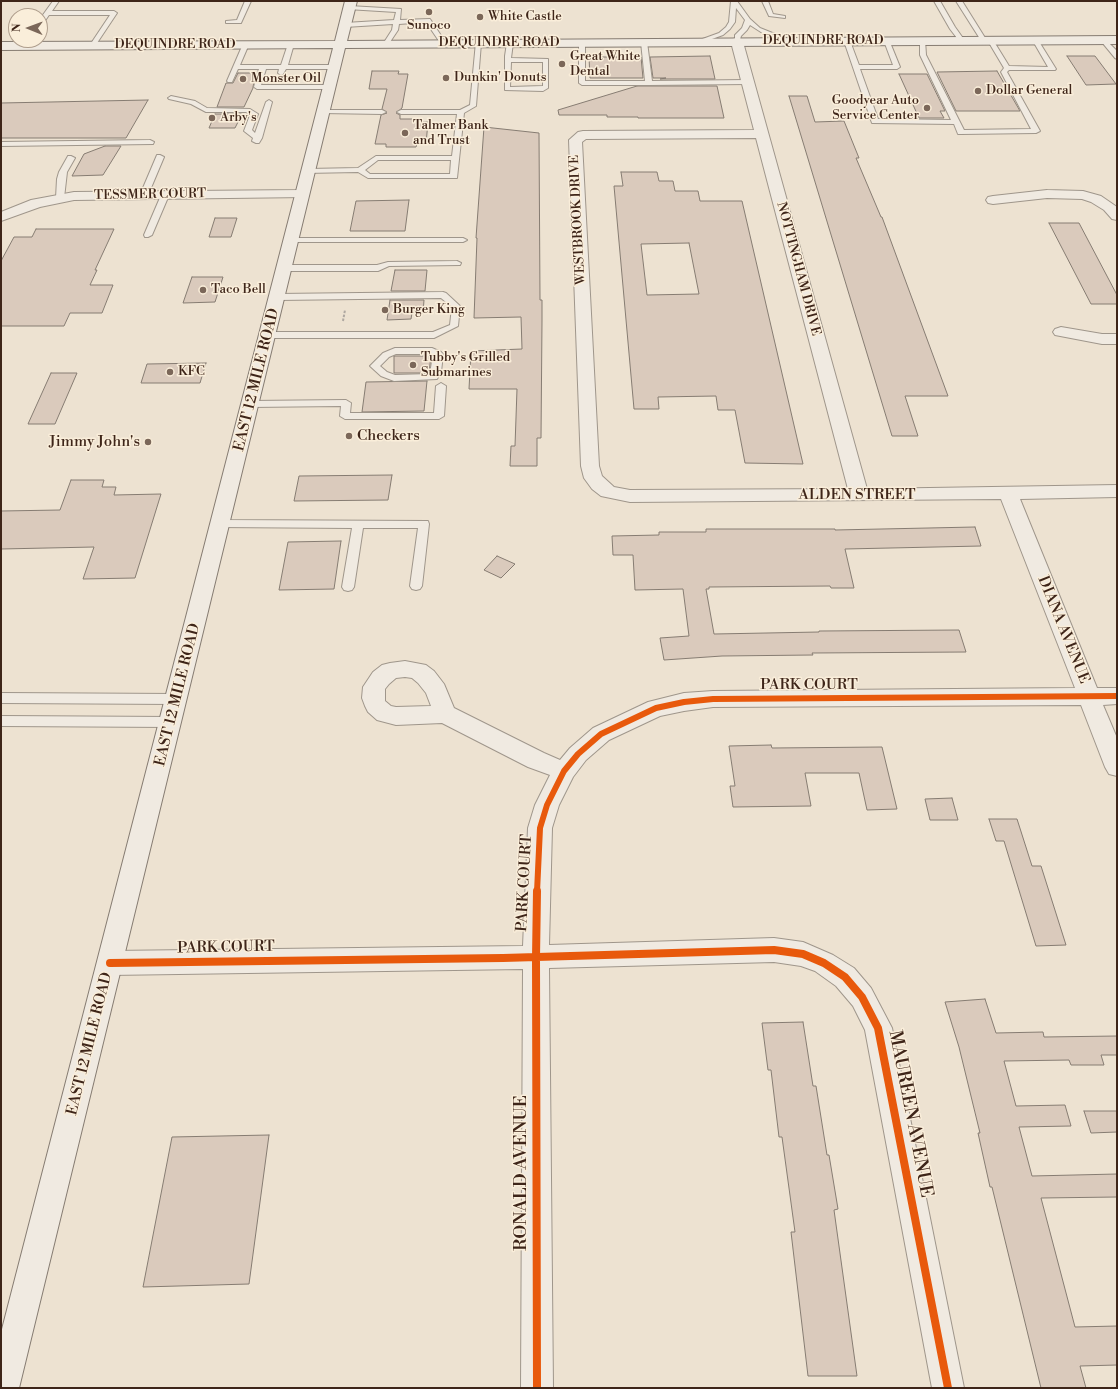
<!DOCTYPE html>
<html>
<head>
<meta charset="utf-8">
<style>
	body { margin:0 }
	#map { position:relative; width:1118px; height:1389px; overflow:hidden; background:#ede2d1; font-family:"Libre Bodoni",serif }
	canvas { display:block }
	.frame { position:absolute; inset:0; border:2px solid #3e2519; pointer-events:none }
	.north { position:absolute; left:8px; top:8px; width:40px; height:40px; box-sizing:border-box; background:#faeeda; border:1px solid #af9e8d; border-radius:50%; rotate:271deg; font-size:11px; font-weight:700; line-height:16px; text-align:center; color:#3e2519 }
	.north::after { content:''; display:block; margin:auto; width:14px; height:18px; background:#7b6759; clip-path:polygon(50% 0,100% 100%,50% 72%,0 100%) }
</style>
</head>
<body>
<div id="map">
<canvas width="1118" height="1389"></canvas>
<div class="frame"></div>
<div class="north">N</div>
</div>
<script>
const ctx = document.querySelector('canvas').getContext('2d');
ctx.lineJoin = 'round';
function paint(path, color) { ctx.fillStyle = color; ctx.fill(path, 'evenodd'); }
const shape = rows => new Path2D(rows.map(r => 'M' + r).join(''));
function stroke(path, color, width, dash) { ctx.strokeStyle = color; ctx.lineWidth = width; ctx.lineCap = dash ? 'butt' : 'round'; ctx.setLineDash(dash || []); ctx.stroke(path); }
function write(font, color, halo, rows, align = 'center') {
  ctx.font = font + ' "Libre Bodoni",serif'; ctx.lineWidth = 3; ctx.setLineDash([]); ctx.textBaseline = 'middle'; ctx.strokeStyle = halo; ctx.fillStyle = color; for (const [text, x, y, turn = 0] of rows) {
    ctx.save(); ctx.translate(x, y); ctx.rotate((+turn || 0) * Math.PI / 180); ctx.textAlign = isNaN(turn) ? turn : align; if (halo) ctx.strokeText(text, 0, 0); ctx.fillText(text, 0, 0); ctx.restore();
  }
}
const building = shape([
	[710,56,715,79,660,79,666,78,653,78,650,57,710,56],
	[1067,56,1095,56,1116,84,1086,85,1067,56],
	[589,57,641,57,643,78,590,78,589,57],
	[372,71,399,71,398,74,408,74,402,108,396,113,400,115,400,119,422,119,421,122,428,122,426,144,417,144,416,147,386,147,386,144,375,144,381,115,387,113,382,109,387,89,369,89,372,71],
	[997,71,1020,111,956,111,937,72,997,71],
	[238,73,256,73,253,87,253,88,244,107,217,107,226,83,233,83,238,73],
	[899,74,927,74,945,111,940,111,944,118,919,118,899,74],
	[637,86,717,86,724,118,638,118,638,117,607,117,607,115,559,115,558,110,637,86],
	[789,96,807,96,815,122,844,121,859,158,856,158,881,217,882,217,948,396,905,396,918,436,892,436,789,96],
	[148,100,126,138,1,138,1,103,148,100],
	[215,114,242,114,235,128,209,128,215,114],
	[484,127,539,133,540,300,542,300,542,321,541,438,537,438,537,466,510,466,511,446,515,446,517,389,469,389,471,351,522,349,521,317,474,318,477,238,476,238,484,127],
	[105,146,121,146,103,175,72,176,84,154,105,146],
	[621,172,657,172,659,181,673,181,675,191,698,191,700,201,742,201,803,464,745,463,735,410,718,410,716,396,658,397,659,409,634,409,614,186,623,186,621,172],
	[689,243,699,294,647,295,641,244,689,243],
	[409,200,405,231,350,231,356,201,409,200],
	[215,218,237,218,231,237,209,237,215,218],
	[1049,223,1079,223,1117,295,1117,304,1091,304,1049,223],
	[36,229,114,229,95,270,97,270,90,285,113,285,102,313,70,313,64,326,1,326,1,261,14,237,32,237,36,229],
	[395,270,427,270,425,291,391,291,395,270],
	[192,277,223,277,215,302,183,303,192,277],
	[390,300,424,300,423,313,412,313,411,319,387,320,390,300],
	[394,356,431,356,429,373,394,373,394,356],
	[206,363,200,383,141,383,147,364,206,363],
	[51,373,77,373,55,424,28,424,51,373],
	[427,381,424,411,362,412,366,382,427,381],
	[392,475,388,500,294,501,299,476,392,475],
	[71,480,104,480,102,487,116,487,114,495,161,494,135,578,83,579,94,547,1,549,1,511,60,510,71,480],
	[975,527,981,546,845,549,854,588,831,588,830,586,709,587,709,589,706,589,714,634,819,632,819,631,959,630,966,652,812,653,813,655,722,656,664,660,660,638,689,636,683,589,635,590,633,555,613,555,612,536,659,535,659,532,706,532,706,529,835,529,835,530,975,527],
	[341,541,334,589,279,590,288,542,341,541],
	[497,556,515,564,501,578,484,570,497,556],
	[771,745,772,748,882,747,897,809,867,810,859,773,805,773,811,806,733,807,730,786,735,786,729,746,771,745],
	[952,798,958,820,930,820,925,799,952,798],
	[989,819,1017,819,1032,866,1041,866,1066,945,1036,946,1004,841,996,841,989,819],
	[985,999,996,1033,1043,1032,1044,1037,1117,1036,1117,1055,1101,1055,1104,1065,1071,1065,1069,1060,1004,1061,1016,1106,1065,1105,1071,1126,1019,1127,1032,1176,1117,1174,1117,1197,1041,1198,1075,1327,1117,1326,1117,1365,1080,1366,1086,1388,1041,1388,992,1187,990,1187,978,1133,980,1133,959,1047,945,1002,985,999],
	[803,1022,813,1086,816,1086,827,1155,829,1155,838,1209,834,1210,857,1376,808,1376,791,1232,795,1232,782,1137,779,1137,771,1070,768,1070,762,1023,803,1022],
	[1084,1111,1117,1111,1117,1132,1091,1133,1084,1111],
	[269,1135,249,1284,143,1287,172,1137,269,1135]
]);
paint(building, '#dacabc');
stroke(building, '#867c72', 1);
const lane = shape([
	[53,1,59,1,52,11,114,11,117,13,95,46,93,47,90,45,110,15,49,15,42,25,40,26,40,19,53,1],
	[245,1,251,1,241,23,226,23,226,21,237,20,245,1],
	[731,1,737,1,750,19,760,28,795,42,792,44,764,34,750,25,747,30,741,36,739,43,735,43,735,35,742,28,745,20,736,8,735,22,730,29,723,35,701,43,697,43,697,41,719,33,726,27,729,22,731,1],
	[762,1,768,1,773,14,785,16,785,18,769,16,762,1],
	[934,1,940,1,955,27,965,41,964,42,960,42,950,29,934,1],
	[956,1,962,1,987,41,986,42,982,42,956,1],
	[349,6,401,9,400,20,430,19,446,43,441,44,426,22,399,24,398,30,388,45,384,45,383,44,392,30,393,24,345,27,342,25,345,23,394,20,396,12,347,9,346,8,349,6],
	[847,39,850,41,859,65,893,65,884,41,889,40,900,67,897,69,860,69,878,119,951,120,920,55,920,41,925,40,926,55,964,130,1031,129,1001,72,1004,68,988,41,993,40,1009,66,1048,67,1033,41,1038,40,1056,69,1055,70,1009,70,1007,72,1040,131,1036,133,961,134,958,134,954,124,872,123,844,41,847,39],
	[1101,39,1105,39,1117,51,1117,59,1115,58,1101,41,1101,39],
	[644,40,647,42,652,81,748,80,751,82,748,84,649,85,582,85,579,83,579,43,582,41,585,43,585,81,645,81,641,42,644,40],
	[510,41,513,43,511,58,548,59,548,88,543,91,505,90,505,56,507,43,510,41],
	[511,62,543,62,543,86,510,87,511,62],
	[246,42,249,44,240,65,281,65,288,44,291,42,294,44,288,65,335,65,338,67,335,69,286,69,283,74,281,75,278,73,279,69,266,69,261,85,330,85,333,87,330,89,257,89,254,87,259,69,238,69,232,82,228,82,227,81,243,44,246,42],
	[476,42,481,43,476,106,464,113,457,178,368,178,358,172,305,173,304,171,308,169,358,168,376,156,452,156,457,114,401,114,397,112,401,110,460,110,470,105,476,42],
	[378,160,451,160,450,174,370,174,365,170,378,160],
	[171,96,195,101,207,108,250,109,258,114,252,130,255,133,266,102,269,100,272,102,262,138,259,143,256,143,252,141,253,138,244,131,250,115,246,112,206,112,191,104,169,99,168,98,171,96],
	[324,110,382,110,386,112,382,114,322,113,320,112,324,110],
	[150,140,154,142,153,144,1,146,1,142,150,140],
	[157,155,160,155,164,157,148,195,147,197,141,197,140,195,157,155],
	[68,156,71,156,75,158,67,172,64,198,60,200,56,198,57,179,59,172,68,156],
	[162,193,168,193,169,195,152,235,148,237,145,237,144,235,162,193],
	[288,238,463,238,467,240,463,242,291,242,287,240,288,238],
	[457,261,461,263,460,265,389,266,378,271,285,271,281,268,285,265,377,265,388,262,457,261],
	[443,292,446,293,460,306,458,326,434,338,268,338,264,335,268,332,433,332,450,325,452,307,441,298,278,300,274,297,278,294,443,292],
	[395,348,432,348,441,352,443,354,441,372,437,379,394,381,381,376,370,366,383,353,395,348],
	[396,354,430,354,433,355,430,374,395,375,387,372,380,366,389,357,396,354],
	[441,383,446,386,444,416,439,419,345,419,340,416,341,406,251,407,246,404,251,401,346,400,351,403,350,413,434,413,436,386,441,383],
	[221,520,428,521,429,524,422,586,420,589,416,590,412,589,410,586,418,528,363,528,354,587,352,590,348,591,344,590,342,587,352,528,217,527,216,524,217,521,221,520],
	[1,693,176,694,180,696,182,699,180,702,176,704,1,703,1,693],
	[1,716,171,717,175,719,177,722,175,725,171,727,1,726,1,716]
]);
const street = shape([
	[737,38,741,39,743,42,867,489,1117,485,1117,497,1020,499,1097,688,1117,688,1117,704,1103,705,1117,738,1117,776,1109,774,1105,767,1081,705,713,707,684,711,660,716,609,740,586,760,573,777,559,805,552,828,549,945,774,938,803,942,833,955,854,968,871,988,892,1028,964,1388,932,1388,865,1030,853,1006,836,986,815,971,801,966,774,962,549,968,553,1388,521,1388,523,969,110,975,101,971,97,963,101,955,110,951,523,946,528,828,535,805,550,775,528,767,442,723,396,725,377,720,368,712,365,706,362,698,363,687,373,672,382,665,390,663,405,661,426,665,434,671,444,684,454,708,544,753,560,760,570,748,593,728,648,702,684,693,713,691,1075,688,1001,499,630,502,601,496,592,489,584,478,581,466,569,140,578,132,583,131,754,130,731,42,733,39,737,38],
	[756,138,848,489,630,490,614,487,602,476,599,466,582,142,586,139,756,138],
	[405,677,412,678,418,683,426,693,431,706,396,707,391,706,385,701,385,689,389,684,396,678,405,677],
	[302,190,307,191,309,194,307,197,74,200,40,207,1,221,1,212,31,200,74,192,302,190],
	[1047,190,1083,191,1101,196,1117,207,1117,220,1112,219,1104,210,1091,202,1082,199,1047,198,993,204,988,203,986,200,988,197,993,196,1047,190],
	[1061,327,1102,334,1117,334,1117,344,1102,344,1055,335,1053,332,1055,329,1061,327]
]);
const secondary = shape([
	[345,1,357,1,347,41,1117,36,1117,44,345,48,19,1388,1,1388,1,1333,333,48,1,50,1,42,335,41,345,1]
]);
stroke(lane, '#9f968b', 2);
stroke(street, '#9f968b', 2);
stroke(secondary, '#867c72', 2);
stroke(shape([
	[343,321,345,310]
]), '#afa8a1', 2, [2.5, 1.5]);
paint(lane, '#f0eae1');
paint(street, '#f0eae1');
paint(secondary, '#f0eae1');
stroke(shape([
	[537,892,540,828,547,805,564,771,578,754,601,734,656,708,684,702,713,699,1117,696]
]), '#e8590c', 6);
stroke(shape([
	[110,963,503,958,774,950,803,954,824,963,845,977,862,997,878,1028,948,1388],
	[537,1388,536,958,537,891]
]), '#e8590c', 8);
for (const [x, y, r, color] of [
	[429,12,4,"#7b6759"],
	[480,17,4,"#7b6759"],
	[562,64,4,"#7b6759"],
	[446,78,4,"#7b6759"],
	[243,79,4,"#7b6759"],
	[978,91,4,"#7b6759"],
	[927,108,4,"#7b6759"],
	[212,118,4,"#7b6759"],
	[405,133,4,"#7b6759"],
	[203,290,4,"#7b6759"],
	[385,310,4,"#7b6759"],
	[413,365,4,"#7b6759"],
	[170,372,4,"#7b6759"],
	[349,436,4,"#7b6759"],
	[148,442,4,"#7b6759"]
]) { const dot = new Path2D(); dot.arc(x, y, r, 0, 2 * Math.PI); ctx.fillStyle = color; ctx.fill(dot); stroke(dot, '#faeeda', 1.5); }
write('13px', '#3e2519', '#faeeda', [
	["White Castle",488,17],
	["Sunoco",429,26,"center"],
	["Great White",570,57],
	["Dental",570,72],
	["Dunkin' Donuts",454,78],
	["Monster Oil",251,79],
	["Dollar General",986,91],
	["Goodyear Auto",919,101,"right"],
	["Service Center",919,116,"right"],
	["Arby's",220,118],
	["Talmer Bank",413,126],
	["and Trust",413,141],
	["Taco Bell",211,290],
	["Burger King",393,310],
	["Tubby's Grilled",421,358],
	["Submarines",421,373],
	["KFC",178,372]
], 'left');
write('13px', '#3e2519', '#faeeda', [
	["DEQUINDRE ROAD",823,41],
	["DEQUINDRE ROAD",499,43],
	["DEQUINDRE ROAD",175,45],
	["TESSMER COURT",150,195,-1],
	["WESTBROOK DRIVE",578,220,-93],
	["NOTTINGHAM DRIVE",798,269,75]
]);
write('15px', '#3e2519', '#faeeda', [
	["EAST 12 MILE ROAD",257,380,-76],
	["ALDEN STREET",857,495],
	["DIANA AVENUE",1063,630,68],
	["PARK COURT",809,685],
	["EAST 12 MILE ROAD",178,695,-76],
	["PARK COURT",525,883,-87],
	["PARK COURT",226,948,-1],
	["EAST 12 MILE ROAD",90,1044,-76]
]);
write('15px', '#3e2519', '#faeeda', [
	["Checkers",357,436],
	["Jimmy John's",140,442,"right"]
], 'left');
write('18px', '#3e2519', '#faeeda', [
	["MAUREEN AVENUE",910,1114,79],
	["RONALD AVENUE",522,1173,-90]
]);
</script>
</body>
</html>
